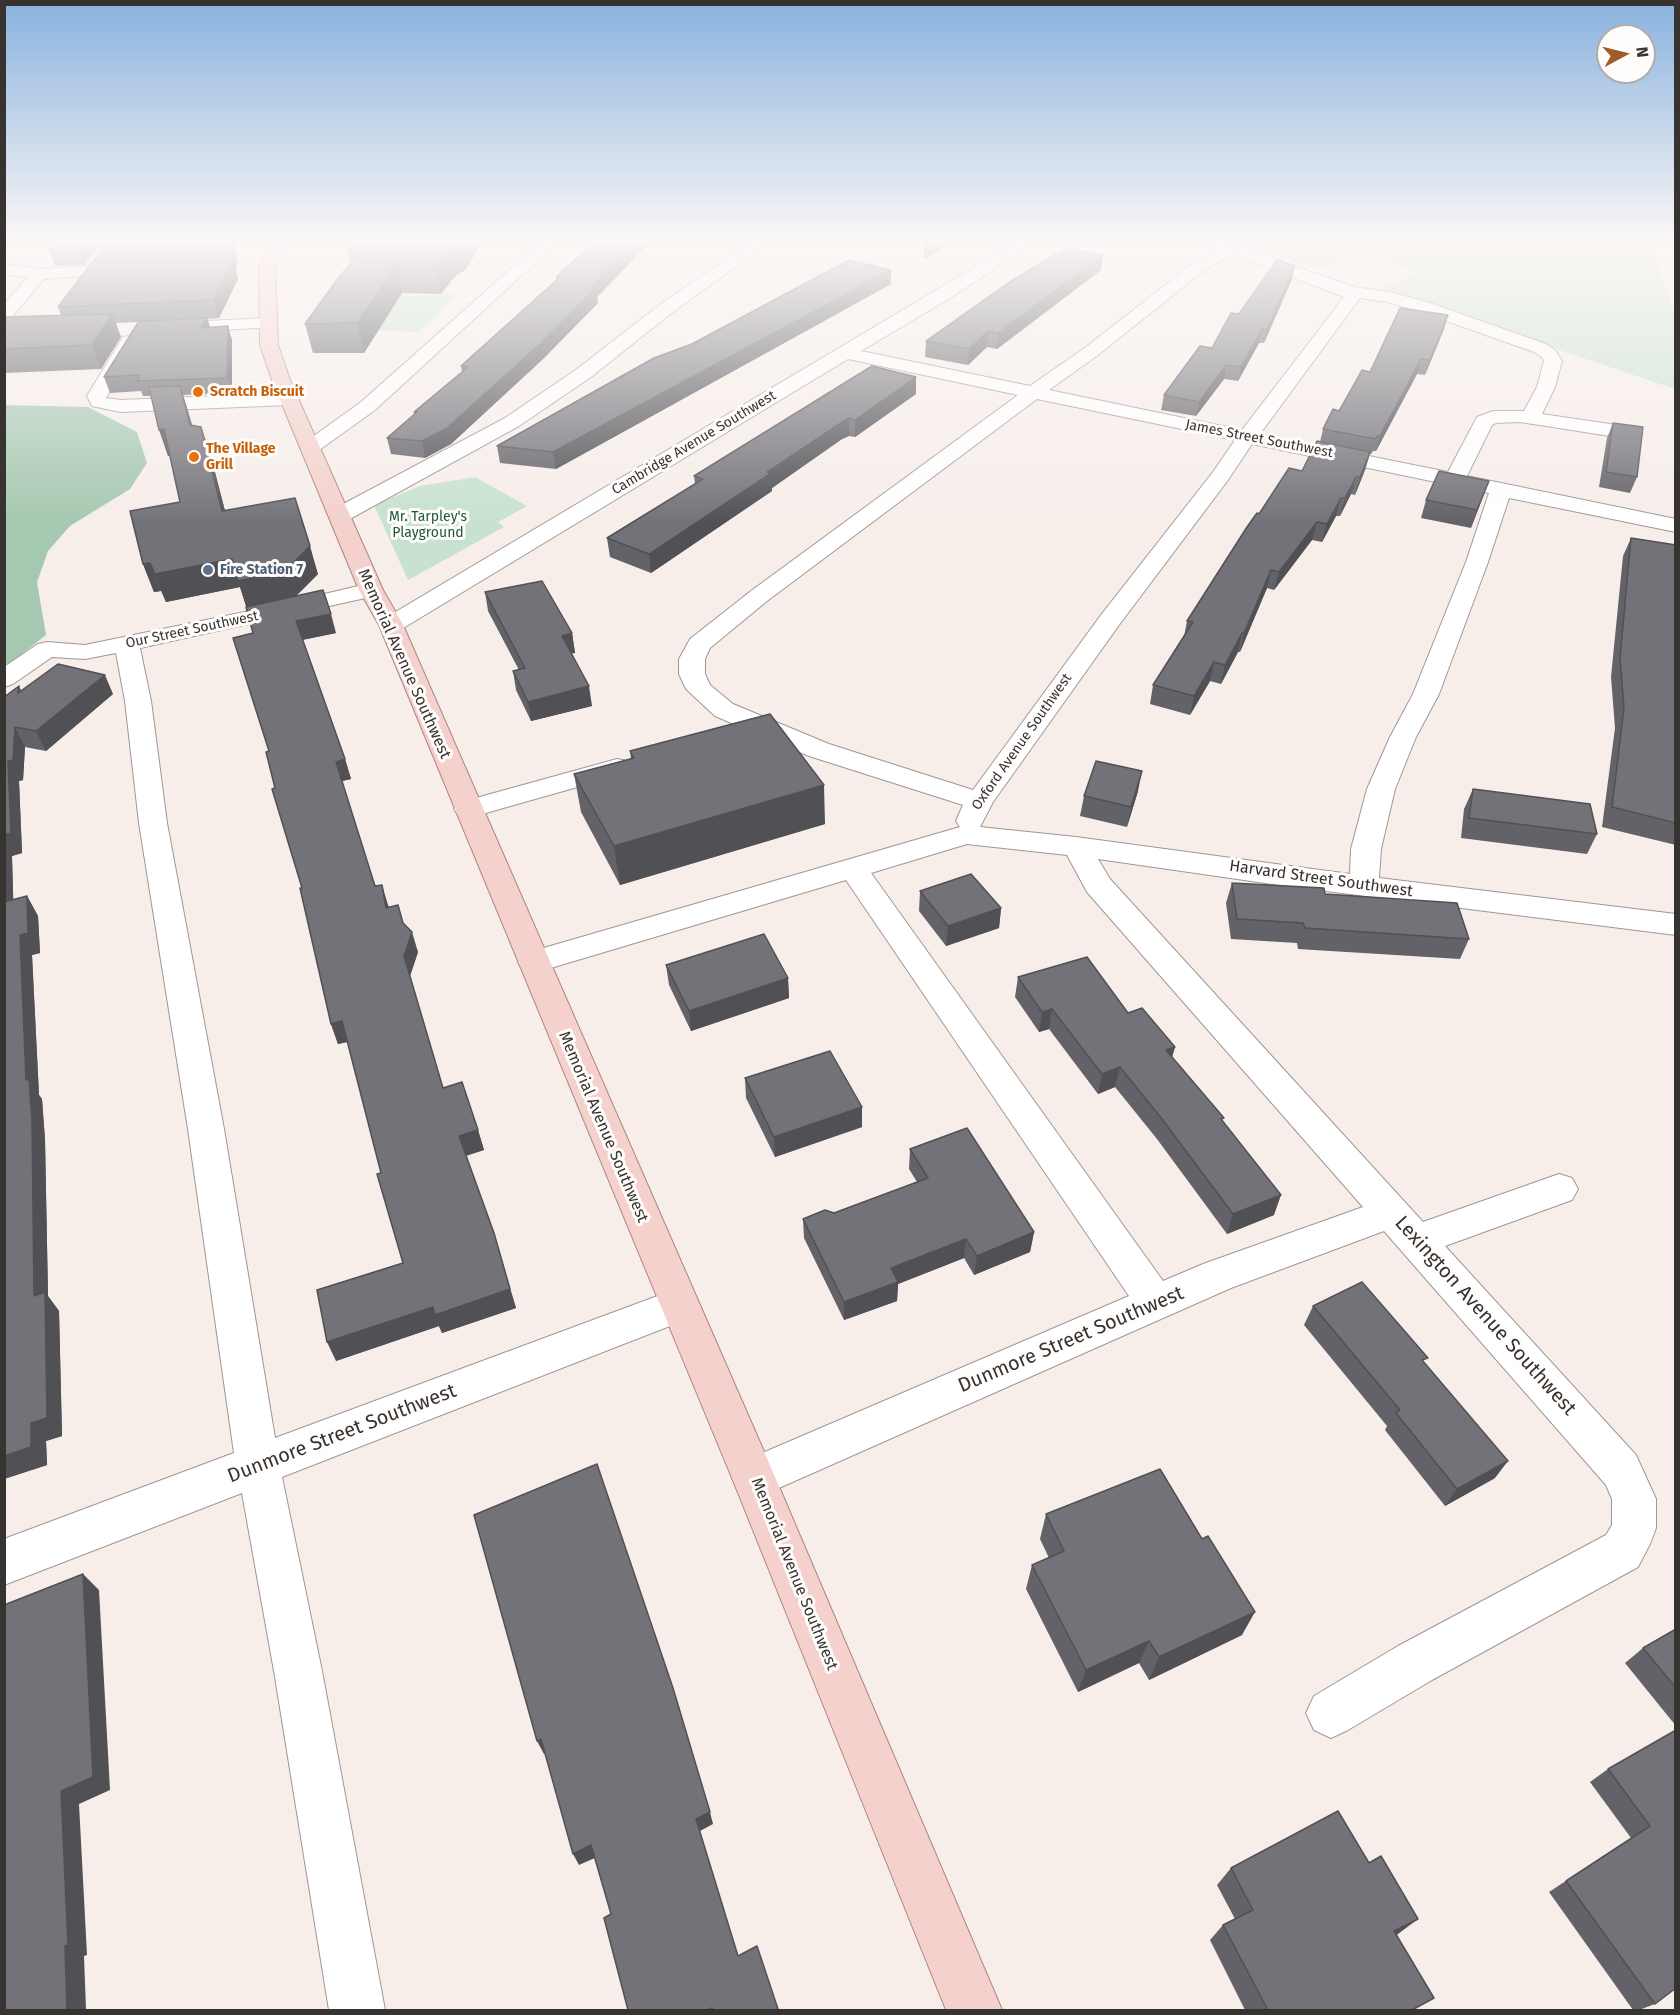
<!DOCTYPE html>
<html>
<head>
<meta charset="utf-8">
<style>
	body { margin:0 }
	#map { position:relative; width:1680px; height:2015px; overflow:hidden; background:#f7eeea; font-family:"Fira Sans",sans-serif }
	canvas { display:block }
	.frame { position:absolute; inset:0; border:6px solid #373331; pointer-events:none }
	.north { position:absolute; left:1596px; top:24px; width:60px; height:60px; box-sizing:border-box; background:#fffdfc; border:2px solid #afacab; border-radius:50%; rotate:83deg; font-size:16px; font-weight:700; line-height:24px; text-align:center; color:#373331 }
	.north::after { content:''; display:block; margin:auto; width:21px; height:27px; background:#9f5c2a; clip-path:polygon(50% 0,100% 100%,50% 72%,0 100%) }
</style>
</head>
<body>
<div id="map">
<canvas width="1680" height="2015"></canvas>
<div class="frame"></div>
<div class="north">N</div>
</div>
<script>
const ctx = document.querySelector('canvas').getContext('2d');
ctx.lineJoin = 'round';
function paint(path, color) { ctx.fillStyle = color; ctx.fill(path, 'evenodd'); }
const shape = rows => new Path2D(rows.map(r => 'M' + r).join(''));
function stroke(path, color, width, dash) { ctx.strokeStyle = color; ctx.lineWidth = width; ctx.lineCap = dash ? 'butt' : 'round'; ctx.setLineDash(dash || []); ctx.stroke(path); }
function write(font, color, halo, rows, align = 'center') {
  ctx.font = font + ' "Fira Sans",sans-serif'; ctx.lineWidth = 6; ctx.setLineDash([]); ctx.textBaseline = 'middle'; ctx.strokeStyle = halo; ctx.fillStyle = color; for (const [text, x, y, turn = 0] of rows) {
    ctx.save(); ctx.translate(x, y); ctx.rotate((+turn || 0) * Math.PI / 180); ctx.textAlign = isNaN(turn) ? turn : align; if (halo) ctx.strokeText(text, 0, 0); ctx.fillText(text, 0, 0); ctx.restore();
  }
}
paint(shape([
	[1233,242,1649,242,1675,311,1675,389,1379,289,1419,273,1366,254,1317,269],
	[456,295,419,332,322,328,328,297],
	[475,477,527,506,498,522,504,527,408,580,374,505,420,486]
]), '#c7e2cf');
paint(shape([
	[5,405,88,407,137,432,147,463,130,489,70,526,48,551,37,582,46,635,8,665,5,664]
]), '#a5c8b0');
const minor = shape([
	[104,242,120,242,96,275,44,279,10,319,4,320,4,304,28,277,4,274,4,264,39,269,85,267,104,242],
	[541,242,558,242,375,410,318,451,304,451,301,447,304,443,361,402,541,242],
	[752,242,770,242,674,311,591,377,519,426,348,520,340,522,332,520,329,515,332,510,505,418,577,369,662,303,752,242],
	[1017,242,1035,242,955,295,861,351,1030,386,1086,347,1191,265,1218,249,1209,245,1206,242,1228,242,1354,287,1389,292,1427,302,1546,344,1555,350,1562,361,1555,387,1542,414,1610,424,1617,426,1620,430,1617,434,1610,436,1520,422,1496,423,1492,425,1467,476,1676,519,1676,532,1509,498,1488,562,1439,694,1416,737,1395,789,1381,849,1379,878,1676,914,1676,935,1286,886,1098,859,1110,879,1423,1222,1559,1174,1572,1178,1578,1189,1572,1200,1445,1246,1636,1455,1656,1499,1656,1528,1650,1544,1638,1567,1432,1680,1348,1730,1331,1738,1314,1730,1306,1713,1314,1696,1398,1646,1606,1535,1612,1525,1612,1499,1606,1485,1384,1231,1231,1288,754,1499,739,1493,732,1478,739,1463,1129,1296,846,880,534,973,523,970,518,962,523,954,960,827,956,821,963,805,809,756,715,716,686,689,679,674,679,659,690,639,751,591,1018,395,848,359,400,630,391,632,382,630,379,625,382,620,1017,242],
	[1232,254,1344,297,1242,430,1049,390,1098,355,1203,271,1232,254],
	[1360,298,1388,302,1415,310,1534,352,1542,357,1544,361,1537,387,1524,411,1493,411,1477,417,1448,472,1260,434,1360,298],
	[1037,399,1235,440,1213,472,1101,615,973,790,829,744,733,704,710,685,705,674,705,659,710,648,767,601,1037,399],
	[1252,444,1489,493,1466,562,1413,694,1390,737,1367,789,1351,849,1350,874,1076,837,980,827,993,802,1119,625,1228,480,1252,444],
	[967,844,1067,855,1087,892,1363,1207,1203,1264,1163,1281,871,873,967,844],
	[268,318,274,319,277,323,274,327,165,333,159,332,156,328,159,324,165,323,268,318],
	[129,336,135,337,138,341,106,398,121,400,289,393,296,395,299,399,296,403,289,405,121,412,92,406,87,396,123,337,129,336],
	[371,583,379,585,383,590,379,595,140,648,151,701,167,823,224,1129,275,1438,679,1288,693,1293,699,1305,693,1317,282,1477,322,1671,385,2010,329,2010,274,1671,242,1493,4,1585,4,1539,234,1453,188,1129,139,823,125,701,116,653,85,659,52,657,13,684,4,687,4,667,38,644,47,642,85,645,269,607,371,583],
	[617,759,627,761,631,767,627,773,468,818,458,815,454,809,458,803,617,759]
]);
const major = shape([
	[275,242,291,242,275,267,278,345,290,380,383,590,403,625,769,1463,1002,2010,946,2010,732,1478,379,625,359,590,272,380,260,345,259,267,275,242]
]);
stroke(minor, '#a09794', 2);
stroke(major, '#ad8680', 2);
paint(minor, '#fff');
paint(major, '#f4d1cc');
paint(shape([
	[101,242,84,265,55,266,49,249],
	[105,242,234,242,236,248,237,266,236,270,238,279,219,318,207,319,210,328,232,340,232,393,183,395,192,425,201,427,210,453,225,511,318,574,297,595,336,633,302,640,345,759,351,779,342,781,375,886,388,905,389,908,403,923,418,952,410,976,443,1088,478,1130,484,1150,466,1155,516,1308,442,1333,439,1326,336,1361,403,1263,381,1173,348,1042,338,1044,331,1024,302,888,275,788,269,751,253,633,246,606,240,587,166,602,161,591,154,592,143,564,180,502,170,456,168,456,151,396,143,396,141,391,110,393,104,377,139,322,116,323,121,337,101,369,4,373,4,317,61,315,58,307,102,249,101,247],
	[346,242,483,242,465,270,455,276,441,294,402,293,364,353,313,353,305,324,352,261,350,259],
	[594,242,650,242,597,297,598,303,543,359,451,444,425,458,391,454,387,438,414,415,414,412,462,372,461,366,557,280,556,277],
	[801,242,840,242,839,248],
	[1127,242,1156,242,1152,246],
	[1103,255,1101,270,997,349,987,347,968,365,925,357,926,341],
	[891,270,891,284,556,469,500,463,497,446],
	[1292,279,1264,343,1259,343,1238,381,1224,379,1196,416,1161,410,1164,395,1212,348,1239,314],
	[1448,315,1444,329,1425,375,1417,374,1376,451,1373,451,1371,454,1370,454,1365,470,1355,495,1351,494,1340,516,1336,516,1322,542,1312,540,1274,590,1267,588,1240,652,1238,652,1221,684,1210,681,1190,715,1150,704,1153,685,1184,637,1187,621,1259,514,1302,471,1320,442,1323,429,1370,372],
	[916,394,855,437,849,436,842,439,772,488,772,491,651,573,610,557,607,538,695,484,694,476],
	[1613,423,1637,477,1630,493,1599,487,1607,438],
	[1489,481,1471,528,1421,518,1426,500],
	[1631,538,1676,545,1676,845,1602,827,1615,728,1611,677,1623,556],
	[485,592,572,633,575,653,571,653,592,706,531,721,516,690,513,671,519,670,488,611],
	[19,686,21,690,113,694,46,751,25,747,23,780,19,781,22,853,12,856,13,900,27,896,38,916,40,953,32,955,39,1095,42,1099,45,1140,48,1296,59,1311,62,1436,46,1441,47,1465,4,1479,4,697],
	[630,751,825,824,620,885,581,812,574,774,631,759],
	[1473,789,1597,834,1587,854,1461,838,1464,809],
	[1138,791,1127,827,1080,816,1084,796],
	[1232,883,1325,894,1469,939,1460,959,1298,949,1297,943,1231,939,1226,903],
	[920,891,1001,908,999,928,946,946,919,911],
	[666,965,788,978,789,998,691,1031,669,985],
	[1018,977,1128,1013,1175,1047,1172,1057,1223,1122,1274,1215,1227,1234,1157,1139,1115,1087,1098,1094,1049,1029,1039,1032,1015,997],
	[745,1078,862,1107,862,1127,775,1157,746,1098],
	[910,1149,1034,1232,1030,1252,974,1275,964,1258,898,1284,897,1301,844,1320,804,1238,803,1219,834,1213,917,1182,909,1169],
	[1313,1306,1424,1363,1495,1478,1445,1506,1385,1430,1387,1426,1304,1325],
	[1046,1514,1242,1635,1149,1680,1139,1663,1078,1692,1026,1589,1032,1565,1049,1558,1040,1539],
	[1676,1629,1676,1726,1625,1663,1643,1648],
	[1676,1730,1655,2004,1639,2010,1633,2010,1549,1892,1631,1838,1590,1782,1608,1769],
	[1231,1868,1397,1935,1413,2010,1245,2010,1210,1940,1223,1925,1235,1919,1217,1885]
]), '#636268');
paint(shape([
	[4,242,16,242,4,253],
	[83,242,101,242,84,265,78,248],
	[232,242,234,242,236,248,237,266,236,270,238,279,219,318,213,300],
	[461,242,483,242,465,270,455,276,441,294,436,266,450,249],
	[635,242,650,242,597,297,598,303,543,359,451,444,425,458,422,441,590,288],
	[924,242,955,242,924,259],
	[1103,255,1101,270,997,349,998,333],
	[396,265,402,293,364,353,357,323],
	[1295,266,1292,279,1264,343,1267,330],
	[891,270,891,284,556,469,553,452],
	[112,314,121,337,101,369,92,345],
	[1448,315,1444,329,1425,375,1430,360],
	[207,318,212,333,201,328],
	[228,326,232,340,232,393,227,378],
	[1262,329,1259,343,1238,381,1241,367],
	[988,331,987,347,968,365,969,349],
	[1421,359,1417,374,1376,451,1380,436],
	[1226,365,1224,379,1196,416,1199,402],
	[916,377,916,394,855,437,855,420],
	[180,386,188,411,199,450,190,425],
	[849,418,849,436,842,439,772,488,772,491,651,573,649,554,842,422],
	[201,427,210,453,232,538,222,511],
	[164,429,173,455,168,456,159,430],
	[1370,452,1365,470,1355,495,1360,477],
	[1356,477,1351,494,1340,516,1345,498],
	[1489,481,1482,499,1471,528,1477,510],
	[1341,498,1336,516,1322,542,1327,524],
	[1317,522,1312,540,1274,590,1279,572],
	[310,546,318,574,293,599,247,609,240,587,166,602,155,574,232,559],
	[150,563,161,591,154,592,143,564],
	[1271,570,1267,588,1240,652,1244,633],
	[331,614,336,633,302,640,296,621],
	[572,633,575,653,565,655,562,636],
	[1242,633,1238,652,1221,684,1225,665],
	[1214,662,1210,681,1190,715,1194,696],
	[105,675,113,694,46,751,36,731],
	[589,686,592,706,531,721,528,702],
	[15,727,25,747,23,780,19,781,22,853,12,856,14,923,4,907,4,835,8,761],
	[345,759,351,779,342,781,336,762],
	[1142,771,1138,791,1127,827,1131,807],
	[824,785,825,824,620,885,614,846],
	[382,885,388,905,392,928,386,908],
	[27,896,38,916,40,953,32,955,39,1095,42,1099,45,1140,48,1296,59,1311,62,1436,46,1441,47,1465,4,1479,4,1456,31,1423,34,1296,26,1080,20,935],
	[1001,908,999,928,946,946,948,926],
	[412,932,418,952,410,976,404,956],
	[788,978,789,998,691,1031,689,1011],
	[1052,1009,1049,1029,1039,1032,1042,1012],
	[342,1021,350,1041,338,1044,331,1024],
	[1175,1047,1169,1067,1166,1050],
	[1120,1067,1115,1087,1098,1094,1102,1074],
	[862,1107,862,1127,775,1157,774,1137],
	[478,1130,484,1150,466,1156,459,1136],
	[1281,1195,1274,1215,1227,1234,1233,1214],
	[1034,1232,1030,1252,974,1275,977,1256],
	[494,1233,516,1308,442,1333,439,1326,336,1361,327,1342],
	[966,1239,964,1258,898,1284,897,1301,844,1320,844,1302,891,1268],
	[1508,1461,1495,1478,1445,1506,1457,1489],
	[83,1574,99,1590,110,1790,79,1804,87,1955,84,1956,86,2010,67,2010,65,1946,61,1791],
	[1255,1612,1242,1635,1149,1680,1159,1657],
	[1149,1641,1139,1663,1078,1692,1086,1670],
	[541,1739,548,1752,544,1754,537,1741],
	[710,1812,713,1824,700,1831,696,1819],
	[591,1845,597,1857,579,1865,573,1854],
	[1418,1919,1398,1934,1374,1946,1394,1931]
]), '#505055');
const building = shape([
	[55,242,83,242,78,248,49,249,55,242],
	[105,242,232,242,233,250,226,262,233,262,213,300,58,307,104,247,101,247,105,242],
	[352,242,461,242,450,249,436,266,396,265,357,323,305,324,339,277,363,249,357,248,352,242],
	[594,242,635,242,590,288,596,288,540,344,447,428,422,441,387,438,417,412,414,412,468,367,461,366,560,277,556,277,594,242],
	[1066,248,1103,255,998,333,988,331,969,349,926,341,1008,283,1066,248],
	[849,260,891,270,553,452,497,446,654,358,692,344,849,260],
	[1277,260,1295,266,1267,330,1262,329,1241,367,1226,365,1199,402,1164,395,1200,346,1212,348,1231,313,1239,314,1277,260],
	[1400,308,1448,315,1430,360,1421,359,1380,436,1377,436,1376,439,1323,429,1333,409,1339,411,1362,370,1370,372,1400,308],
	[112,314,92,345,4,349,4,317,112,314],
	[207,318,201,328,228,326,227,378,137,381,140,375,104,377,139,321,207,318],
	[872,366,916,377,855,420,849,418,842,422,767,472,771,473,649,554,607,538,703,479,694,476,872,366],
	[180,386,190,425,201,427,222,511,295,498,310,546,285,571,238,581,232,559,155,574,150,563,143,564,130,511,180,502,164,429,159,430,149,387,180,386],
	[1613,423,1643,427,1637,477,1606,472,1613,423],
	[1317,441,1370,452,1360,477,1356,477,1345,498,1341,498,1327,524,1317,522,1279,572,1271,570,1244,633,1242,633,1225,665,1214,662,1194,696,1153,685,1193,622,1187,621,1247,527,1257,513,1259,514,1289,468,1302,471,1317,441],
	[1439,471,1489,481,1477,510,1426,500,1439,471],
	[1631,538,1676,545,1676,823,1612,807,1624,708,1620,658,1631,538],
	[542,581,572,633,562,636,589,686,528,702,513,671,525,668,485,592,542,581],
	[323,590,331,614,296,621,345,759,336,762,375,886,382,885,386,908,398,905,403,923,412,932,404,956,443,1088,462,1082,478,1130,459,1136,494,1233,510,1289,435,1315,433,1307,327,1342,317,1290,403,1263,377,1174,381,1173,342,1021,331,1024,300,888,302,888,272,789,275,788,266,752,269,751,233,638,253,633,246,607,323,590],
	[58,664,105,675,36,731,15,727,13,760,8,761,11,833,4,835,4,697,19,686,18,693,58,664],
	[770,714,824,785,614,846,574,774,634,758,630,751,770,714],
	[1096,761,1142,771,1131,807,1084,796,1096,761],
	[1473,789,1590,804,1597,834,1469,818,1473,789],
	[971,874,1001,908,948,926,920,891,971,874],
	[1232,883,1324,888,1325,894,1457,903,1469,939,1305,928,1303,923,1237,919,1232,883],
	[27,896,28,933,20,935,26,1080,29,1079,32,1120,34,1296,45,1292,47,1418,31,1423,31,1447,4,1456,4,902,27,896],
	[764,934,788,978,689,1011,666,965,764,934],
	[1087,957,1128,1013,1142,1008,1175,1047,1166,1050,1224,1118,1221,1119,1281,1195,1233,1214,1162,1119,1120,1067,1102,1074,1052,1009,1042,1012,1018,977,1087,957],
	[830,1051,862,1107,774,1137,745,1078,830,1051],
	[967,1128,1034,1232,977,1256,966,1239,891,1268,898,1282,844,1302,803,1219,825,1210,834,1213,928,1178,910,1149,967,1128],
	[1362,1282,1428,1358,1422,1360,1508,1461,1457,1489,1396,1413,1400,1410,1313,1306,1362,1282],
	[597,1464,673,1688,710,1812,696,1819,738,1956,757,1946,778,2009,776,2010,713,2010,712,2008,708,2010,628,2010,604,1918,611,1914,591,1845,573,1854,541,1739,537,1741,474,1515,597,1464],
	[1160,1469,1202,1539,1208,1536,1255,1612,1159,1657,1149,1641,1086,1670,1032,1565,1064,1551,1046,1514,1160,1469],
	[83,1574,93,1777,61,1791,68,1945,65,1946,67,2010,4,2010,4,1605,83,1574],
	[1676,1629,1676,1688,1643,1648,1676,1629],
	[1676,1730,1676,1988,1655,2004,1566,1881,1650,1826,1608,1769,1676,1730],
	[1338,1811,1369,1863,1381,1856,1418,1919,1394,1931,1434,1998,1412,2010,1268,2010,1223,1925,1253,1910,1231,1868,1338,1811]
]);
paint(building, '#737279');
stroke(building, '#505055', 1.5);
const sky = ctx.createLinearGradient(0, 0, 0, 524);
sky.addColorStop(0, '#89b2de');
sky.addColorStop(0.46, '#fbf7f6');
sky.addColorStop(1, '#fbf7f600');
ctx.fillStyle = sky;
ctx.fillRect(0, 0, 1680, 524);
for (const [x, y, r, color] of [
	[198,392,6,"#e8710a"],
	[194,457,6,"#e8710a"],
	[208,570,6,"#5c6f8a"]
]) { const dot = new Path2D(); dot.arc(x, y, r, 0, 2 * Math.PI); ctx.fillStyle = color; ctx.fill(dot); stroke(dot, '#fffdfc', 2); }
write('bold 14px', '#c56008', '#fffdfc', [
	["Scratch Biscuit",210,392],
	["The Village",206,449],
	["Grill",206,465]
], 'left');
write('14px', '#373331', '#fffdfc', [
	["James Street Southwest",1259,439,11],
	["Cambridge Avenue Southwest",694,443,-31],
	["Our Street Southwest",192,630,-12],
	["Oxford Avenue Southwest",1022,742,-55]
]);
write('14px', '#1f5737', '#fffdfc', [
	["Mr. Tarpley's",428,517],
	["Playground",428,533]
]);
write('bold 14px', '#4e5e75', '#fffdfc', [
	["Fire Station 7",220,570]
], 'left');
write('16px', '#373331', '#fffdfc', [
	["Memorial Avenue Southwest",404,664,66],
	["Harvard Street Southwest",1321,879,8],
	["Memorial Avenue Southwest",603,1127,67],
	["Memorial Avenue Southwest",794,1574,68]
]);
write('20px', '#373331', '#fffdfc', [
	["Lexington Avenue Southwest",1485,1316,48],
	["Dunmore Street Southwest",1071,1340,-23],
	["Dunmore Street Southwest",342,1434,-21]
]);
</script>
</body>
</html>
